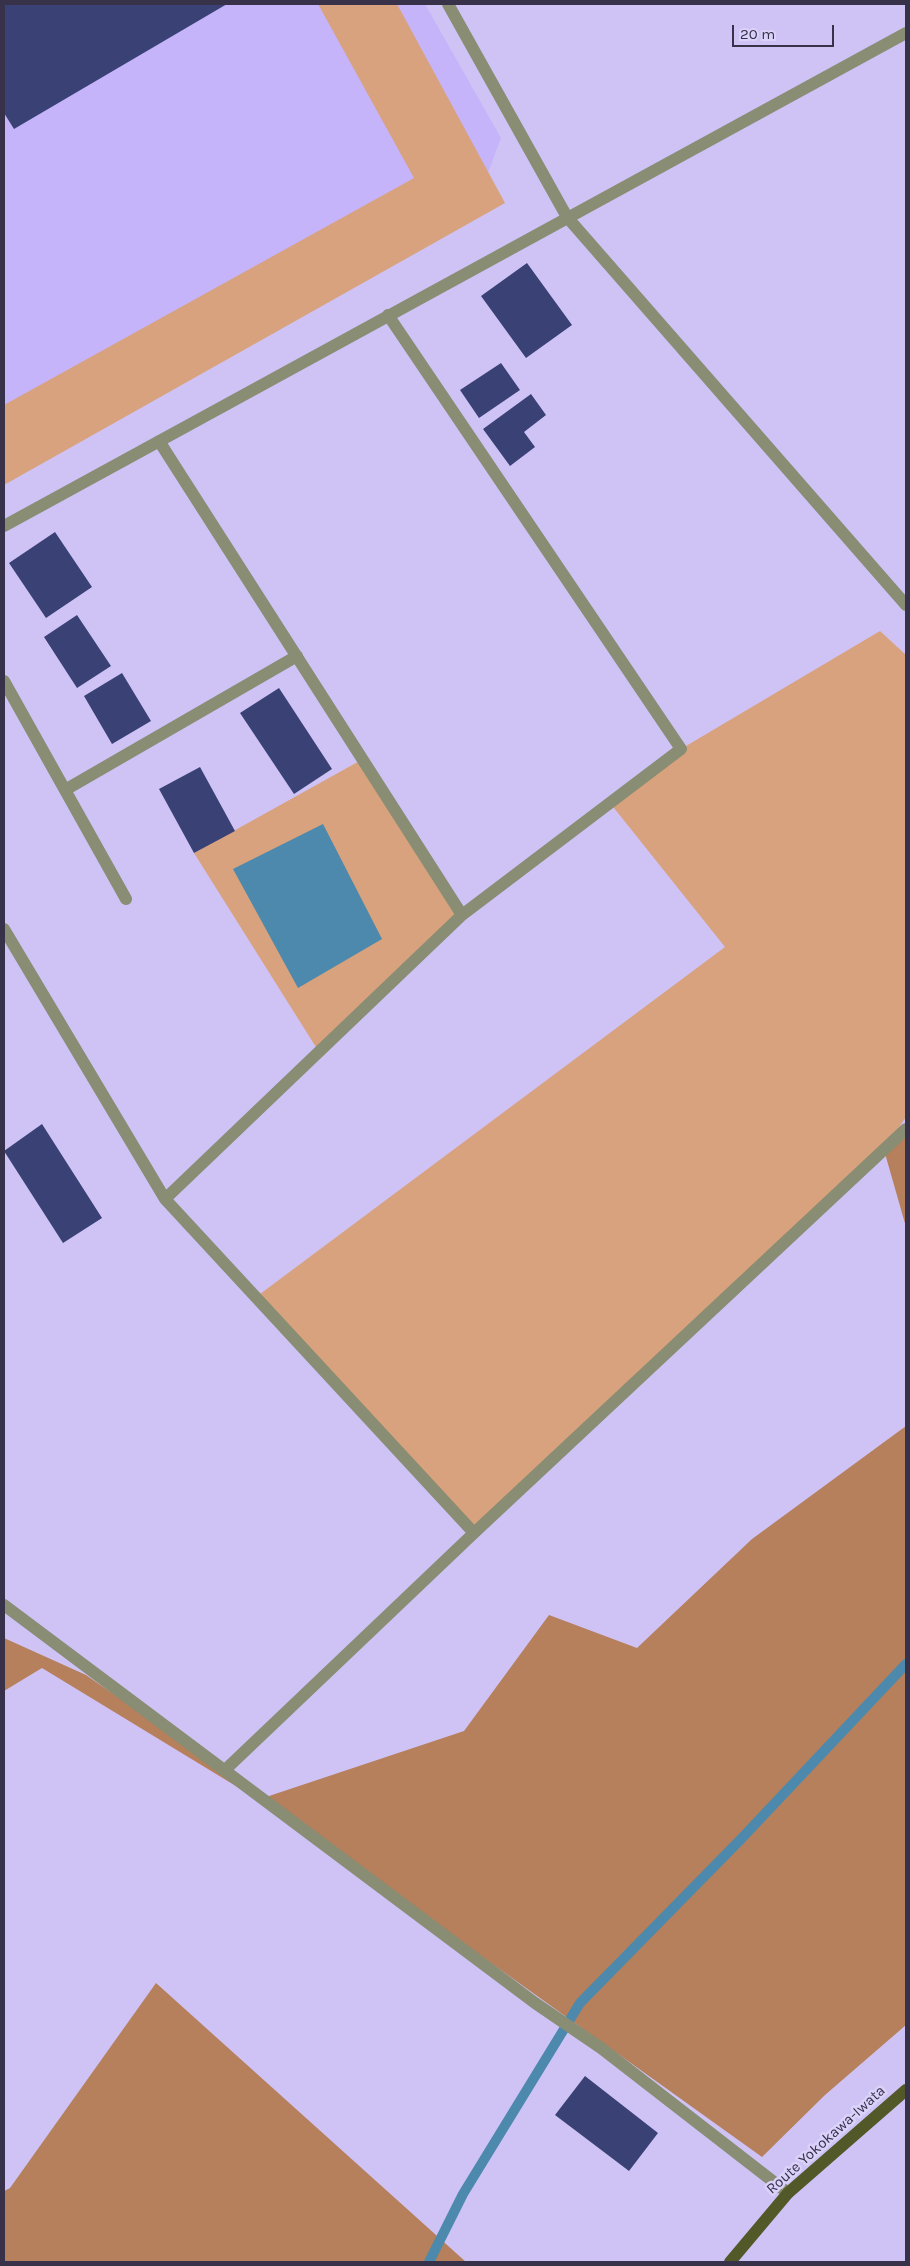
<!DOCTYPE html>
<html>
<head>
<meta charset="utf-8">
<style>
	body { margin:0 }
	#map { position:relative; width:910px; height:2266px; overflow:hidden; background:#cfc3f6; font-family:Karla,sans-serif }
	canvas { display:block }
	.frame { position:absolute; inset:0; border:5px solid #38314a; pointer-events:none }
	.scale { position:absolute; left:732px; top:25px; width:102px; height:22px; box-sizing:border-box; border:2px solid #38314a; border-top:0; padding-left:6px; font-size:15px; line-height:18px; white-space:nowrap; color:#38314a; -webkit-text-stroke:4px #dbd2f9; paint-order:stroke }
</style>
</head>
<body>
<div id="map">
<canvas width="910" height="2266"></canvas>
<div class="frame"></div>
<div class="scale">20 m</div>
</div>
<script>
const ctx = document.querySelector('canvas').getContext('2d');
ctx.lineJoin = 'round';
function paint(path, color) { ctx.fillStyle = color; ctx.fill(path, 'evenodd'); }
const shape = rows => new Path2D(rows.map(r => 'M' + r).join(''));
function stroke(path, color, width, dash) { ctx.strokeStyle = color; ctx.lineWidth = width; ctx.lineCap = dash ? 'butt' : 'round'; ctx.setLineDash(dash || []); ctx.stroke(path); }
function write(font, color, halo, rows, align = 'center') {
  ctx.font = font + ' Karla,sans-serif'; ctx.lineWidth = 5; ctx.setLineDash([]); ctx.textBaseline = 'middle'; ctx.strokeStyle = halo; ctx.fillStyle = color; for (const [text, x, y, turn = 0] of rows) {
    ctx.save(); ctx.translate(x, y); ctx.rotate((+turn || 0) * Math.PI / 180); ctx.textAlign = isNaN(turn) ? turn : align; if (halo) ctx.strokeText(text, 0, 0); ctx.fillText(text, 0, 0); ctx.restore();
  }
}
paint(shape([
	[4,4,425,4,501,138,474,211,4,467]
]), '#c6b4fa');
paint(shape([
	[318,4,397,4,505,203,4,485,4,405,414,178],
	[880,631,906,655,906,1117,884,1150,474,1533,256,1297,725,947,610,803,681,749],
	[363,759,462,915,319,1052,194,853]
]), '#d7a27d');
paint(shape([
	[906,1129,906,1227,884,1150],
	[906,1426,906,2025,825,2095,762,2157,290,1819,42,1668,4,1691,4,1638,86,1675,263,1798,464,1731,549,1615,637,1648,752,1539],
	[156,1983,466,2262,4,2262,4,2191,10,2188]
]), '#b5805b');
paint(shape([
	[323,824,382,939,298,988,233,869]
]), '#4c89ac');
stroke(shape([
	[429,2262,463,2194,580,2003,742,1838,906,1664]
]), '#4c89ac', 10);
paint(shape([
	[4,4,227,4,14,129,4,113],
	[527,263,572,325,526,358,481,296],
	[501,363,520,390,479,418,460,390],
	[531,394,546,415,524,432,535,447,510,466,483,429],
	[55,532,92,587,46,618,9,563],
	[77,615,111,666,77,688,44,637],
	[122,673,151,721,112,744,84,696],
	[279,688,332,769,294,794,240,713],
	[200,767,235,831,194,853,159,789],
	[42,1124,102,1218,63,1243,4,1151],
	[585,2076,658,2133,629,2171,555,2115]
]), '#3a4175');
stroke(shape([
	[448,4,567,217,906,605],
	[388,315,681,749,462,915],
	[159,441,462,915,165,1199],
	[4,526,906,33],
	[4,681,126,899],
	[65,790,297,656],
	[4,929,165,1199,474,1533],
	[4,1605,535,2003,601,2048,788,2193],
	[225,1770,474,1533,906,1129]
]), '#888d73', 12);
stroke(shape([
	[730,2262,788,2193,906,2090]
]), '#525828', 12);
write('15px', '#38314a', '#dbd2f9', [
	["Route Yokokawa-Iwata",826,2140,-42]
]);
</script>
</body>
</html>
